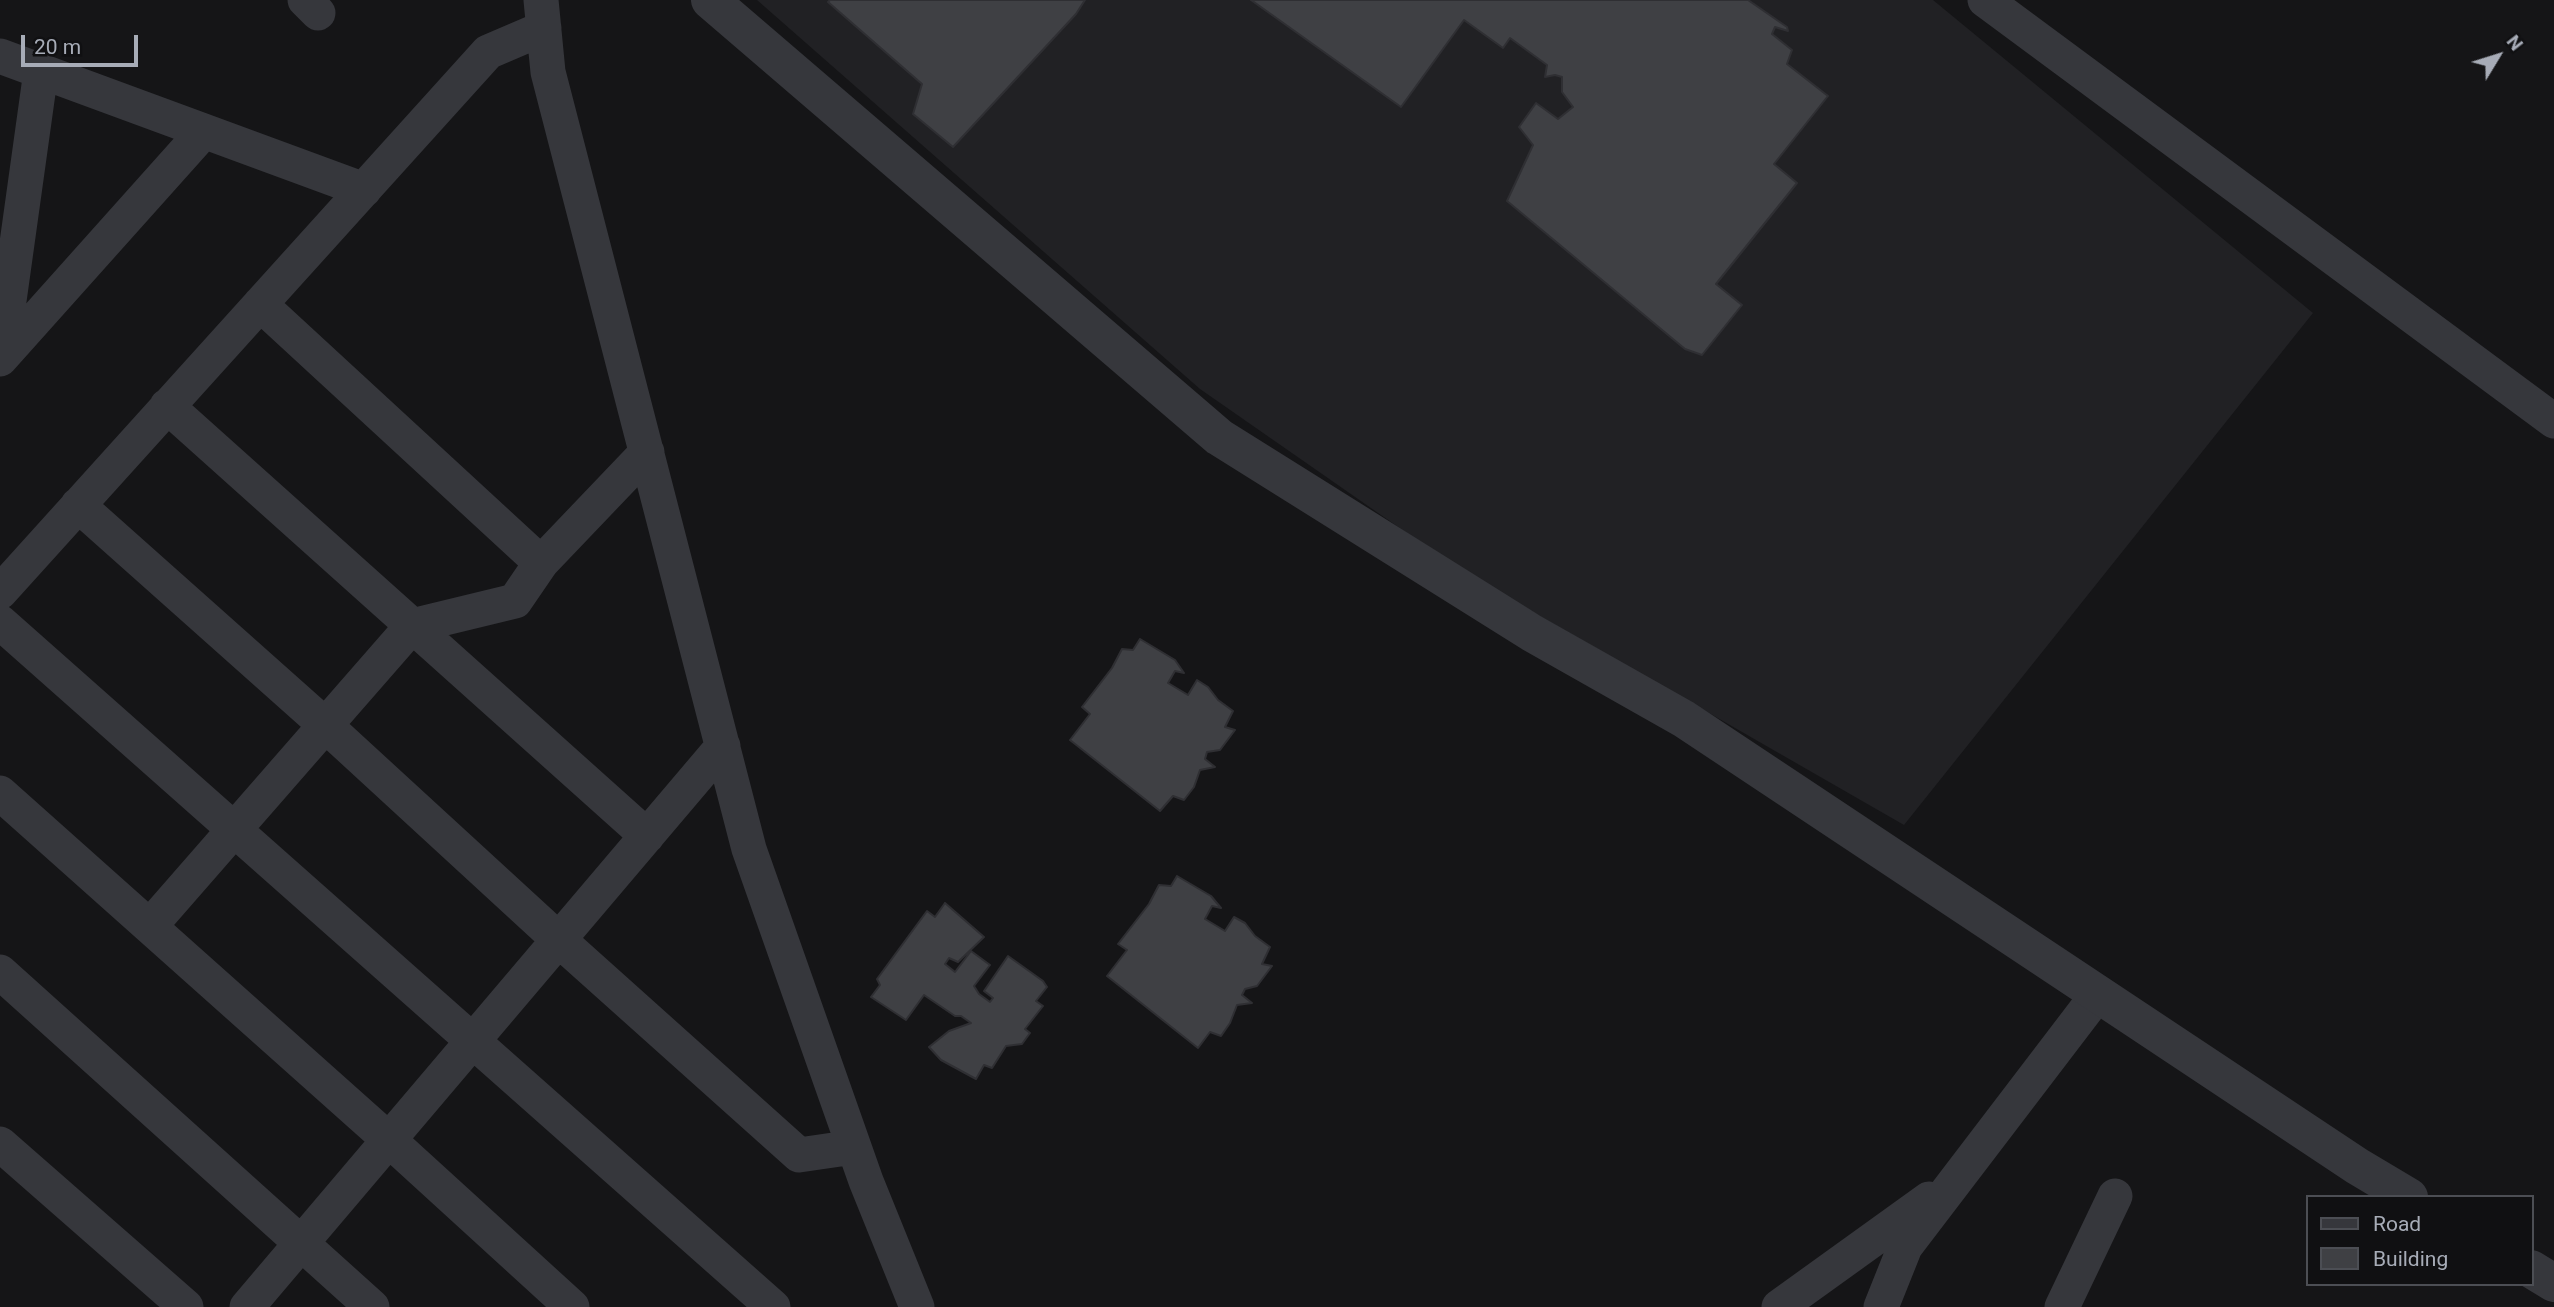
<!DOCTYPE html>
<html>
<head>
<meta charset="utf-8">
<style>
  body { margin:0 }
  #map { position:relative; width:2554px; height:1307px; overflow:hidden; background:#151517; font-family:Roboto,sans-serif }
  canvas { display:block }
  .legend { position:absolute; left:2306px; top:1195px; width:228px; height:91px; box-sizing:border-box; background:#101012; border:2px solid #4c4e54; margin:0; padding:9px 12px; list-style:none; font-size:21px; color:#a7acb7 }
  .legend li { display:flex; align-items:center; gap:14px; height:35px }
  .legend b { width:35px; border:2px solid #4c4e54 }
  .north { position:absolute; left:2463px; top:21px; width:70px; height:70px; -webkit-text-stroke:5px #101012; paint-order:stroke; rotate:52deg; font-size:19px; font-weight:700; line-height:28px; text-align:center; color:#a7acb7 }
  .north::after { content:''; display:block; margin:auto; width:24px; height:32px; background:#a7acb7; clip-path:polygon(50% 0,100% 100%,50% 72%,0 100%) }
  .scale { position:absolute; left:21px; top:35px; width:117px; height:32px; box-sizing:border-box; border:4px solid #a7acb7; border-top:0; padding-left:9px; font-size:21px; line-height:24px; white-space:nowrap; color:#a7acb7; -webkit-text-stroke:5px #101012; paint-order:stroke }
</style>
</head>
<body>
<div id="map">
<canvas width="2554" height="1307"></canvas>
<ul class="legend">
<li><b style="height:9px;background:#36373c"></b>Road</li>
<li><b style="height:19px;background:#3f4044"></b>Building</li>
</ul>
<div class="north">N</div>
<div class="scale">20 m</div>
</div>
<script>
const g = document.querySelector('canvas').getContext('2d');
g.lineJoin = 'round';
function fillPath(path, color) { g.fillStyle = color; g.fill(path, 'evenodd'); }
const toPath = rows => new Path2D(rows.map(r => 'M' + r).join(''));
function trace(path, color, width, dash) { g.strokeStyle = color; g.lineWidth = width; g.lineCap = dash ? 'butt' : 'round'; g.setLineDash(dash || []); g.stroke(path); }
fillPath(toPath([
  [757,0,1933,0,2313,313,1904,825,1460,570,1200,389]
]), '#212124');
const building = toPath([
  [830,0,1085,0,1076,14,953,147,913,114,922,84,828,2,830,0],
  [1251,0,1748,0,1787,27,1788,31,1775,27,1772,34,1792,50,1787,64,1828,96,1774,164,1797,183,1716,284,1742,305,1702,355,1685,349,1507,201,1533,145,1519,127,1536,103,1558,119,1573,107,1562,92,1562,77,1555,75,1545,77,1547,65,1510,38,1503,48,1464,20,1401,107,1251,0],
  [1140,639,1175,660,1184,673,1175,671,1168,683,1188,695,1197,680,1208,687,1218,700,1233,711,1225,727,1235,730,1220,750,1207,752,1205,759,1215,767,1200,770,1194,787,1184,800,1173,796,1160,811,1070,740,1090,714,1082,707,1112,668,1122,649,1133,650,1140,639],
  [1177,876,1211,896,1221,908,1212,906,1205,919,1225,931,1234,917,1245,923,1255,936,1270,947,1262,964,1272,966,1257,986,1245,989,1242,995,1252,1003,1237,1005,1230,1023,1221,1036,1210,1032,1198,1048,1107,976,1127,950,1118,944,1149,904,1159,885,1171,886,1177,876],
  [945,903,984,937,958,962,949,958,945,964,955,972,971,951,990,965,974,986,979,994,990,1002,993,998,984,991,1008,956,1043,981,1047,987,1036,1001,1043,1006,1025,1029,1030,1033,1022,1044,1006,1046,992,1068,984,1065,976,1079,941,1060,929,1047,949,1031,971,1023,961,1016,955,1016,924,995,906,1020,871,997,880,985,877,979,927,911,935,917,945,903]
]);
fillPath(building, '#3f4044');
trace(building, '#2f2f33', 2);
trace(toPath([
  [305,0,318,13],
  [541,0,548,72,749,849,866,1181,917,1307],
  [1985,0,2554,421],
  [0,56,364,190],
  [260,304,541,563,647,452],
  [1,358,41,71],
  [0,359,204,131],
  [167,406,647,836],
  [78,505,325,725,559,940,799,1155,854,1147],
  [0,592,488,52,544,28],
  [0,622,773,1307],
  [0,793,389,1140,572,1307],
  [150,926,412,626,515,601,541,563],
  [0,972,372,1307],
  [0,1144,186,1307],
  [247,1307,723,746],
  [1779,1307,1929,1199],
  [1881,1307,1905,1247,2098,994],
  [2062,1307,2115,1196]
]), '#36373c', 35);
trace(toPath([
  [710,0,1219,437,1532,633,1684,719,2357,1166,2409,1197],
  [2531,1269,2554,1283]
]), '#36373c', 38);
</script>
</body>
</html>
